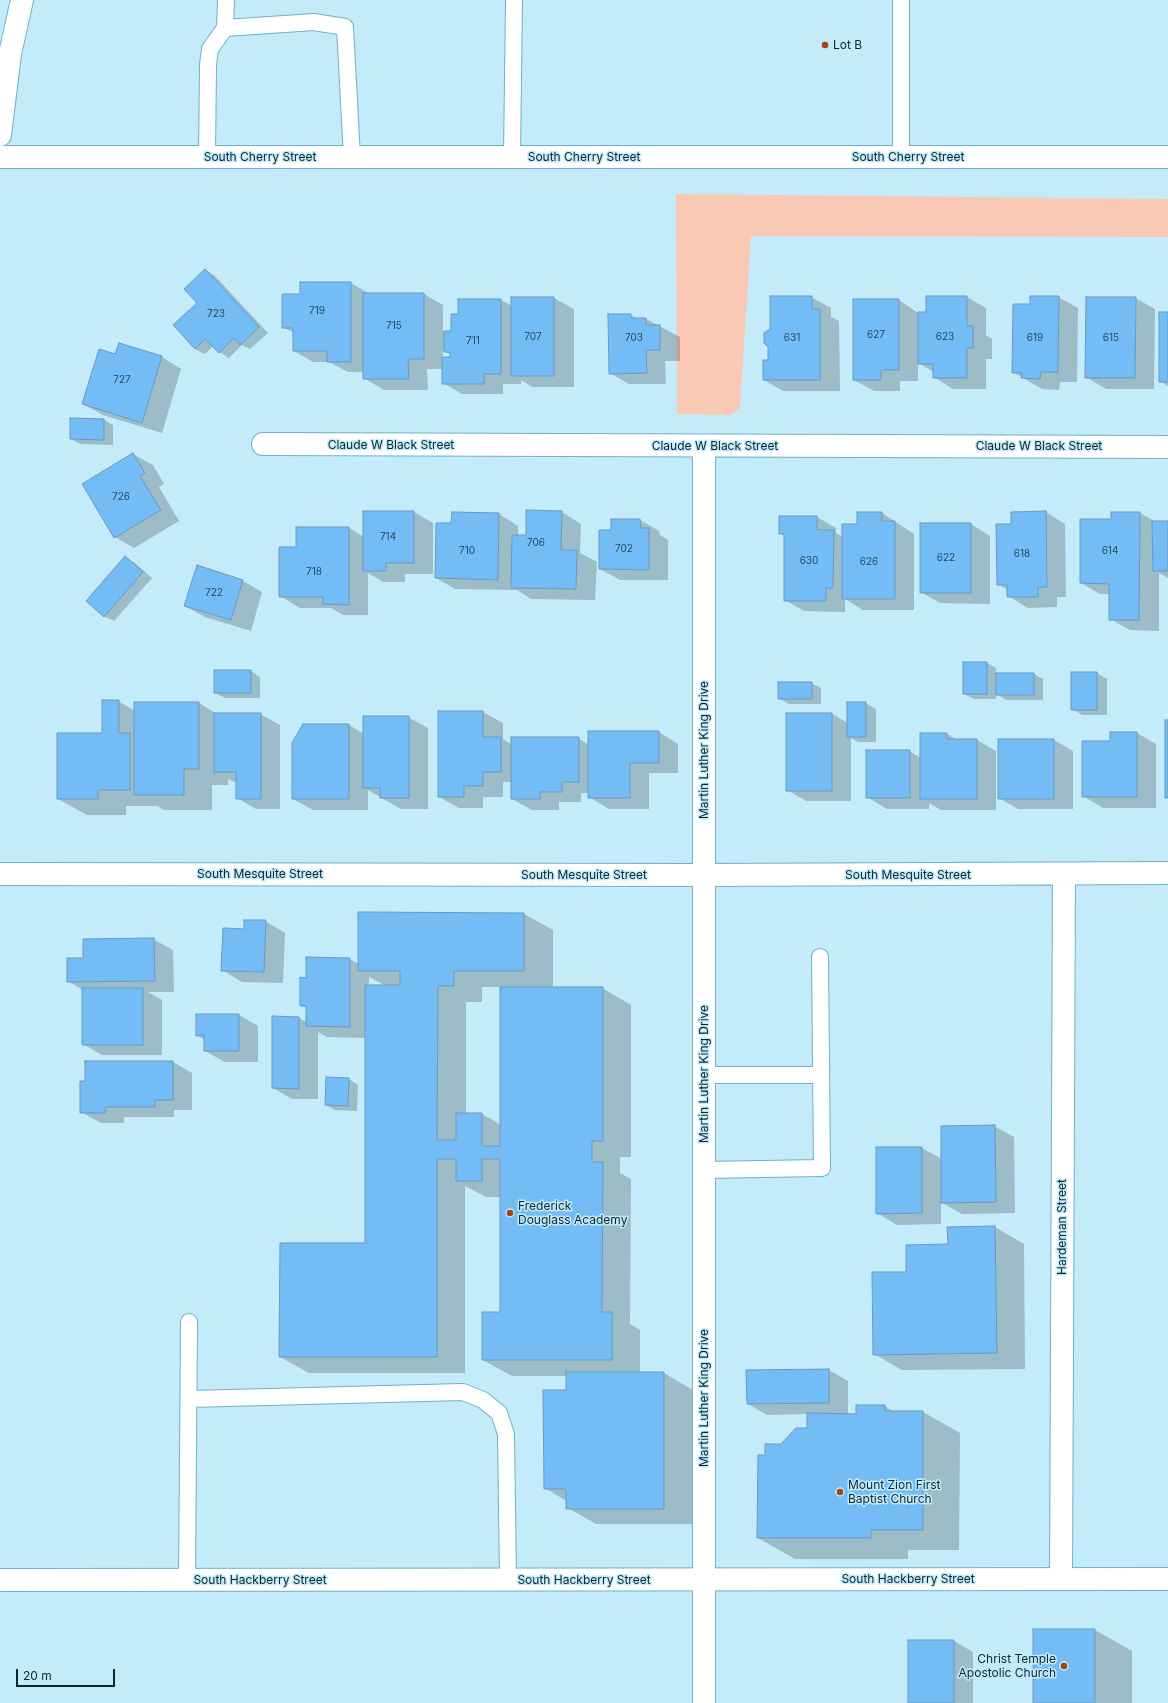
<!DOCTYPE html>
<html>
<head>
<meta charset="utf-8">
<style>
  body { margin:0 }
  #map { position:relative; width:1168px; height:1703px; overflow:hidden; background:#c3ebfa; font-family:Inter,sans-serif }
  canvas { display:block }
  .scale { position:absolute; left:16px; top:1669px; width:99px; height:18px; box-sizing:border-box; border:2px solid #0a2730; border-top:0; padding-left:5px; font-size:12px; line-height:14px; white-space:nowrap; color:#0a2730; -webkit-text-stroke:3px #c3ebfa; paint-order:stroke }
</style>
</head>
<body>
<div id="map">
<canvas width="1168" height="1703"></canvas>
<div class="scale">20 m</div>
</div>
<script>
const g = document.querySelector('canvas').getContext('2d');
g.lineJoin = 'round';
function fillPath(path, color) { g.fillStyle = color; g.fill(path, 'evenodd'); }
const toPath = rows => new Path2D(rows.map(r => 'M' + r).join(''));
function trace(path, color, width, dash) { g.strokeStyle = color; g.lineWidth = width; g.lineCap = dash ? 'butt' : 'round'; g.setLineDash(dash || []); g.stroke(path); }
function label(font, color, halo, rows, align = 'center') {
  g.font = font + ' Inter,sans-serif'; g.lineWidth = 3; g.setLineDash([]); g.textBaseline = 'middle'; g.strokeStyle = halo; g.fillStyle = color; for (const [text, x, y, turn = 0] of rows) {
    g.save(); g.translate(x, y); g.rotate((+turn || 0) * Math.PI / 180); g.textAlign = isNaN(turn) ? turn : align; if (halo) g.strokeText(text, 0, 0); g.fillText(text, 0, 0); g.restore();
  }
}
fillPath(toPath([
  [676,194,1168,199,1168,237,751,236,740,408,731,415,677,414]
]), '#fac9b5');
fillPath(toPath([
  [206,270,215,276,268,333,250,349,242,345,229,358,219,352,213,346,205,354,195,349,198,303],
  [301,283,351,283,370,294,424,294,443,305,443,332,452,332,459,315,459,300,501,300,512,306,512,298,554,298,574,309,574,387,532,387,521,380,521,384,503,384,503,394,462,394,443,383,443,369,427,369,428,390,384,390,364,378,364,372,348,372,329,362,313,362,294,351,294,333,283,327,301,295],
  [443,350,451,355,451,358,443,358],
  [811,297,831,308,831,317,839,321,840,391,783,391,764,380,769,361,771,329],
  [967,297,986,308,986,335,992,339,992,359,986,359,986,389,953,389,934,377,934,372,918,363,918,381,900,381,900,391,874,391,854,380,899,300,918,313,927,313],
  [1058,297,1078,308,1077,382,1060,382,1059,390,1042,389,1013,372,1031,305],
  [1135,298,1155,309,1154,389,1106,389,1086,377],
  [1168,313,1168,386,1160,381],
  [609,315,631,315,638,319,646,319,680,337,680,361,665,361,666,384,629,384,610,373],
  [119,344,162,357,181,369,162,433,103,415,83,404,115,355],
  [104,420,113,425,113,445,80,444,71,439],
  [133,454,153,465,164,484,159,487,179,521,134,548,115,537],
  [414,512,433,523,433,574,405,574,405,582,383,582,368,573,368,615,343,615,331,608,300,608,280,596,297,548,349,528,364,537],
  [562,512,581,524,580,553,597,562,595,600,531,599,517,590,455,589,436,578,452,524,453,513,499,514,518,526,518,536,527,536],
  [1046,512,1065,524,1066,597,1057,597,1057,607,1028,608,1008,596,1008,590,998,584,1012,525],
  [882,513,914,534,914,610,863,610,845,599,845,612,804,611,785,600,785,536,780,533,817,517,836,528,836,533,843,537,858,525],
  [1140,513,1156,522,1168,522,1168,578,1159,573,1159,631,1130,630,1110,619,1110,594,1100,594,1081,583,1112,520],
  [640,520,659,531,660,535,668,540,668,580,620,580,600,569,612,531],
  [971,524,990,536,990,604,940,603,921,592],
  [125,557,135,563,152,578,114,621,104,616],
  [243,581,262,592,251,631,205,617,185,606],
  [987,663,996,668,996,674,1034,674,1043,679,1043,700,1006,700,996,694,996,699,974,699,964,694],
  [251,671,260,677,260,698,225,698,215,693],
  [1072,673,1097,673,1107,679,1107,715,1082,715,1072,709],
  [811,683,821,688,821,704,789,704,779,698],
  [118,701,135,711,135,703,199,703,217,714,260,714,280,725,280,809,256,809,237,798,237,783,228,779,228,785,212,785,212,810,164,810,157,806,126,806,126,815,87,815,58,799,103,734],
  [848,703,866,703,876,709,876,742,858,742,851,738,851,801,806,801,787,790,832,714,848,723],
  [439,712,483,712,503,723,503,739,512,745,578,738,589,745,659,732,678,744,678,773,649,773,649,809,609,809,589,797,589,793,581,793,581,802,559,802,559,810,532,810,512,799,512,782,503,782,503,797,483,797,483,808,459,808,439,797],
  [408,717,428,728,428,809,401,809,368,790,368,810,313,810,293,799,349,725,364,734],
  [1111,733,1137,733,1156,744,1156,808,1103,808,1083,796,1111,742],
  [947,734,957,740,977,740,996,751,996,810,941,810,929,803,929,809,887,809,867,797,909,751,921,758],
  [1054,740,1073,751,1073,809,1018,809,999,798],
  [359,913,524,914,553,930,553,988,602,988,631,1005,631,1157,620,1157,620,1173,631,1179,630,1324,640,1330,640,1373,664,1373,693,1390,693,1524,596,1524,568,1508,568,1502,545,1488,568,1391,568,1376,512,1376,483,1360,501,1313,501,1197,486,1197,465,1186,465,1373,309,1373,280,1357,366,1244,366,1038,327,1037,318,1032,318,1099,292,1099,273,1088,273,1017,299,1018,308,1023,308,1009,301,1005,308,979,349,959,359,964],
  [369,977,386,986,369,986],
  [482,987,501,987,501,1125,482,1114,466,1114,466,1002,482,1002],
  [265,921,285,933,283,983,242,982,222,970,245,930],
  [153,939,173,950,174,992,148,992,162,1000,162,1055,102,1055,83,1044,83,990,68,981,84,959],
  [239,1015,258,1026,258,1062,225,1062,205,1051,205,1040,197,1035],
  [173,1062,192,1073,192,1110,174,1110,174,1117,124,1117,124,1123,101,1123,81,1112],
  [349,1079,358,1085,357,1111,335,1110,326,1105],
  [994,1126,1014,1137,1015,1213,962,1214,941,1202,941,1224,897,1225,877,1213,922,1148,942,1159],
  [995,1227,1024,1244,1025,1369,902,1370,874,1354,907,1273,949,1245],
  [829,1370,848,1381,848,1415,857,1415,857,1406,885,1406,894,1412,923,1412,960,1433,959,1550,908,1550,908,1559,795,1559,758,1538,766,1456,808,1429,808,1414,767,1415,748,1404],
  [1095,1630,1132,1651,1132,1703,1034,1703],
  [909,1641,954,1641,973,1652,973,1703,909,1703]
]), '#0003');
const building = toPath([
  [205,269,259,327,240,345,234,338,219,353,205,339,195,349,173,325,197,303,184,289,205,269],
  [300,282,351,282,351,362,327,362,327,351,293,351,293,328,282,328,282,294,300,294,300,282],
  [363,293,424,293,424,359,408,359,409,379,363,379,363,293],
  [770,296,812,296,812,309,820,309,820,380,763,380,763,360,768,360,768,347,764,343,764,333,770,329,770,296],
  [926,296,967,296,967,326,973,326,973,348,967,348,967,378,933,378,933,364,918,364,918,312,926,312,926,296],
  [1030,296,1059,296,1058,372,1041,372,1040,379,1021,378,1022,373,1012,373,1013,304,1030,304,1030,296],
  [511,297,554,297,554,376,511,376,511,297],
  [1086,297,1136,297,1135,378,1085,378,1086,297],
  [458,299,501,299,501,374,484,374,484,384,442,384,442,357,450,357,450,352,444,352,444,331,451,331,451,314,458,314,458,299],
  [853,299,899,299,899,370,881,370,881,380,853,380,853,299],
  [1159,312,1168,312,1168,382,1159,382,1159,312],
  [608,314,631,314,631,318,646,318,646,325,660,325,660,350,646,350,647,373,609,374,608,314],
  [119,343,162,356,142,423,82,404,99,349,115,354,119,343],
  [70,418,104,419,104,440,70,439,70,418],
  [133,453,145,473,140,476,161,510,114,538,82,484,133,453],
  [526,510,562,511,561,550,577,550,576,589,511,588,512,535,526,535,526,510],
  [363,511,414,511,414,563,386,563,386,571,363,571,363,511],
  [1046,511,1047,587,1038,587,1038,597,1007,597,1007,585,997,585,996,524,1011,524,1011,512,1046,511],
  [452,512,499,513,498,580,435,578,436,523,451,523,452,512],
  [857,512,882,512,882,521,895,521,895,599,842,599,842,524,857,524,857,512],
  [1111,512,1140,512,1139,620,1109,620,1109,584,1080,583,1080,519,1111,519,1111,512],
  [779,516,817,516,817,530,834,530,833,588,826,588,826,601,784,601,784,534,779,534,779,516],
  [611,519,640,519,641,528,649,528,649,570,599,569,599,530,611,530,611,519],
  [1152,521,1168,521,1168,571,1153,571,1152,521],
  [920,523,971,523,971,593,920,593,920,523],
  [296,527,349,527,349,605,323,604,323,597,279,597,279,547,296,547,296,527],
  [125,556,143,572,104,617,86,601,125,556],
  [197,565,243,580,231,620,184,606,197,565],
  [963,662,987,662,987,694,963,694,963,662],
  [214,670,251,670,251,693,214,693,214,670],
  [1071,672,1097,672,1097,710,1071,710,1071,672],
  [996,673,1034,673,1034,695,996,695,996,673],
  [778,682,812,682,812,699,778,699,778,682],
  [102,700,119,700,119,733,130,733,130,790,98,790,98,799,57,799,57,733,102,733,102,700],
  [134,702,199,702,199,769,184,769,184,795,134,795,134,702],
  [847,702,866,702,866,737,847,737,847,702],
  [438,711,483,711,483,737,501,737,501,772,483,772,483,786,464,786,464,797,438,797,438,711],
  [214,713,261,713,261,799,236,799,236,772,214,772,214,713],
  [786,713,832,713,832,791,786,791,786,713],
  [363,716,409,716,409,798,380,798,380,788,363,788,363,716],
  [1165,720,1168,720,1168,798,1165,798,1165,720],
  [303,724,349,724,349,799,292,799,292,743,303,724],
  [588,731,659,731,659,763,630,763,630,798,588,798,588,731],
  [1110,732,1137,732,1137,797,1082,797,1082,741,1110,741,1110,732],
  [920,733,947,733,947,739,977,739,977,799,920,799,920,733],
  [511,737,579,737,579,782,562,782,562,792,540,792,540,799,511,799,511,737],
  [998,739,1054,739,1054,799,998,799,998,739],
  [866,750,910,750,910,798,866,798,866,750],
  [358,912,524,913,524,971,454,971,454,986,438,986,437,1140,456,1140,456,1113,482,1113,482,1146,500,1146,500,987,603,987,603,1141,592,1141,592,1162,603,1162,602,1312,612,1312,612,1360,482,1360,482,1312,500,1312,500,1159,482,1159,482,1181,456,1181,456,1159,437,1159,437,1357,279,1357,280,1243,365,1243,365,985,400,985,400,971,358,971,358,912],
  [244,920,266,920,264,972,221,971,223,928,244,929,244,920],
  [154,938,155,981,67,982,67,958,83,958,83,939,154,938],
  [306,957,350,958,350,1027,306,1026,306,1006,300,1006,300,977,306,978,306,957],
  [82,988,143,988,143,1045,82,1045,82,988],
  [196,1014,239,1014,239,1051,204,1051,204,1035,196,1036,196,1014],
  [272,1016,299,1017,299,1089,272,1088,272,1016],
  [85,1061,173,1061,173,1100,155,1100,155,1107,105,1107,105,1113,80,1113,80,1081,85,1081,85,1061],
  [326,1077,349,1078,348,1106,325,1105,326,1077],
  [995,1125,996,1202,941,1203,941,1126,995,1125],
  [876,1147,922,1147,922,1213,876,1214,876,1147],
  [995,1226,997,1353,873,1355,872,1272,906,1272,906,1245,948,1244,947,1227,995,1226],
  [829,1369,829,1403,747,1404,746,1370,829,1369],
  [566,1372,664,1372,664,1509,566,1509,566,1489,544,1489,543,1390,566,1390,566,1372],
  [856,1405,885,1405,885,1411,923,1411,923,1530,871,1530,871,1538,757,1538,758,1455,765,1455,765,1444,781,1444,796,1428,807,1428,807,1413,856,1414,856,1405],
  [1033,1629,1095,1629,1095,1703,1033,1703,1033,1629],
  [908,1640,954,1640,954,1703,908,1703,908,1640]
]);
fillPath(building, '#74bcf6');
trace(building, '#6a99bf', 1);
const lane = toPath([
  [901,0,901,157],
  [225,28,226,0],
  [207,157,208,65,210,49,225,28,314,22,345,27,352,157],
  [512,157,514,0],
  [704,1075,821,1075],
  [704,1170,822,1168,820,957],
  [189,1399,463,1392,483,1400,499,1413,506,1434,508,1580],
  [187,1580,189,1322]
]);
const street = toPath([
  [263,444,1168,447],
  [704,446,704,1703],
  [0,874,704,875,1168,873],
  [1061,1579,1064,874]
]);
const secondary = toPath([
  [0,135,10,54,22,0],
  [0,157,1168,157],
  [0,1580,1168,1579]
]);
trace(lane, '#6eb1c9', 18);
trace(street, '#6eb1c9', 24);
trace(secondary, '#6eb1c9', 24);
trace(lane, '#fff', 16);
trace(street, '#fff', 22);
trace(secondary, '#fff', 22);
for (const [x, y, r, color] of [
  [825,45,4,"#a7440c"],
  [510,1213,4,"#a7440c"],
  [840,1492,4,"#a7440c"],
  [1064,1666,4,"#a7440c"]
]) { const dot = new Path2D(); dot.arc(x, y, r, 0, 2 * Math.PI); g.fillStyle = color; g.fill(dot); trace(dot, '#c3ebfa', 1.5); }
label('10px', '#244c62', null, [
  ["719",317,311],
  ["723",216,314],
  ["715",394,326],
  ["627",876,335],
  ["707",533,337],
  ["623",945,337],
  ["703",634,338],
  ["631",792,338],
  ["619",1035,338],
  ["615",1111,338],
  ["711",473,341],
  ["727",122,380],
  ["726",121,497],
  ["714",388,537],
  ["706",536,543],
  ["702",624,549],
  ["710",467,551],
  ["614",1110,551],
  ["618",1022,554],
  ["622",946,558],
  ["630",809,561],
  ["626",869,562],
  ["718",314,572],
  ["722",214,593]
]);
label('12px', '#0a2730', '#c3ebfa', [
  ["Lot B",833,45],
  ["Frederick",518,1206],
  ["Douglass Academy",518,1220],
  ["Mount Zion First",848,1485],
  ["Baptist Church",848,1499],
  ["Christ Temple",1056,1659,"right"],
  ["Apostolic Church",1056,1673,"right"]
], 'left');
label('12px', '#0a2730', '#c3ebfa', [
  ["South Cherry Street",260,157],
  ["South Cherry Street",584,157],
  ["South Cherry Street",908,157],
  ["Claude W Black Street",391,445],
  ["Claude W Black Street",715,446],
  ["Claude W Black Street",1039,446],
  ["Martin Luther King Drive",704,750,-90],
  ["South Mesquite Street",260,874],
  ["South Mesquite Street",584,875],
  ["South Mesquite Street",908,875],
  ["Martin Luther King Drive",704,1074,-90],
  ["Hardeman Street",1062,1227,-90],
  ["Martin Luther King Drive",704,1398,-90],
  ["South Hackberry Street",908,1579],
  ["South Hackberry Street",260,1580],
  ["South Hackberry Street",584,1580]
]);
</script>
</body>
</html>
